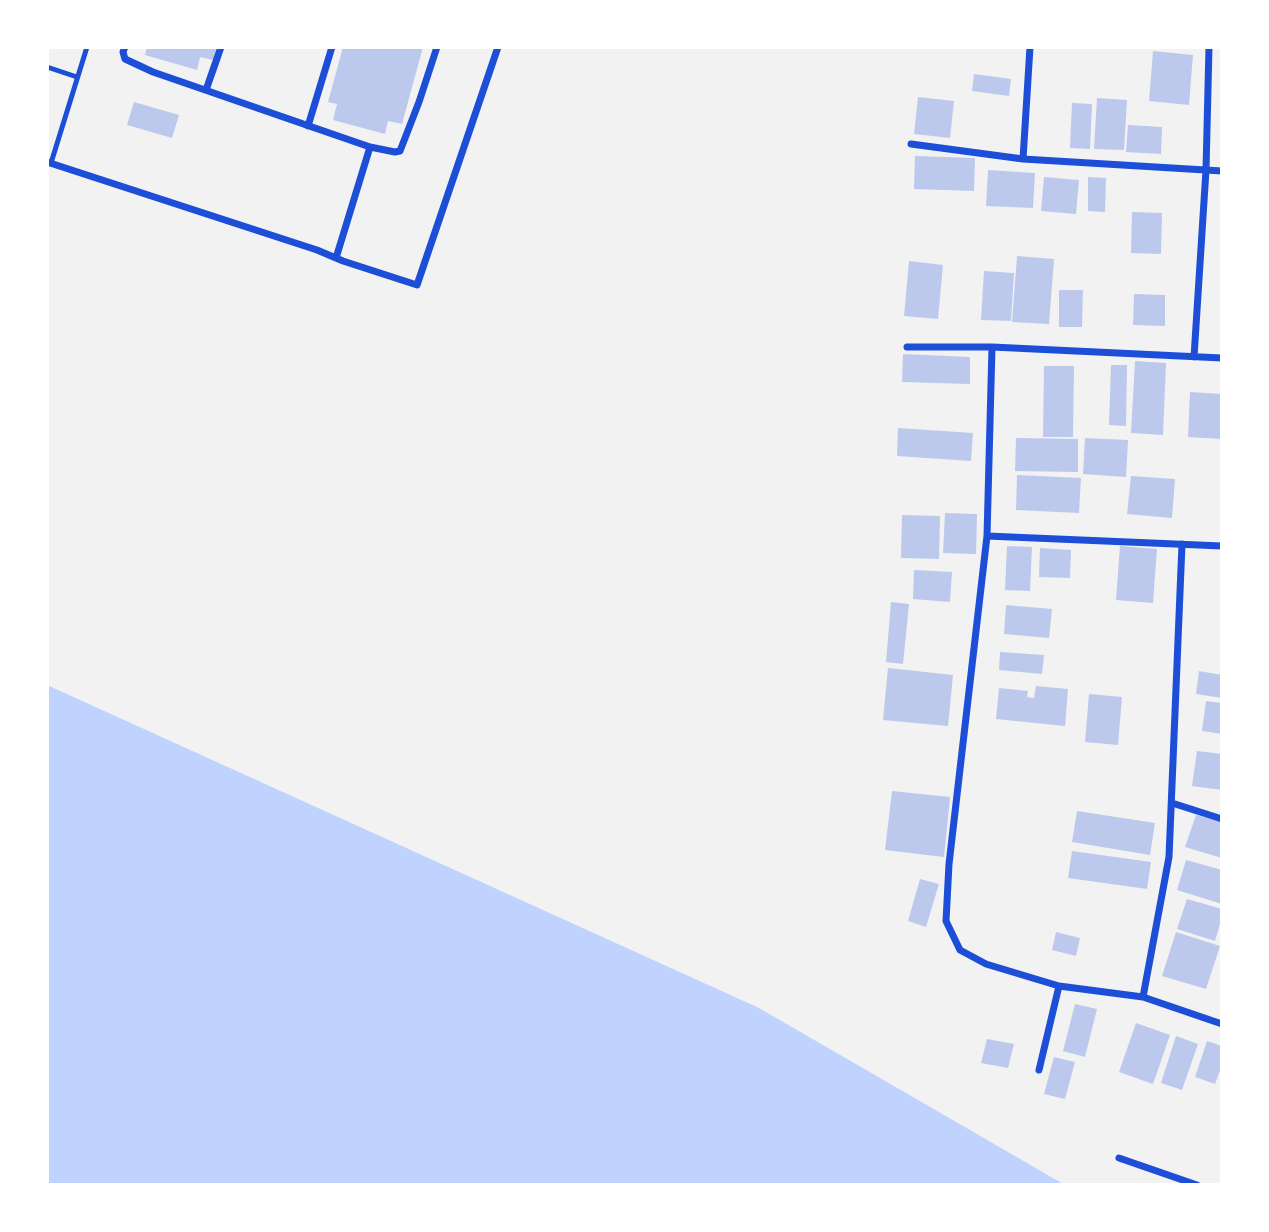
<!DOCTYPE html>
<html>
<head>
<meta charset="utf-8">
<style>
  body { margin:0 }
  #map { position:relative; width:1269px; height:1232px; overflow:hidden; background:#f2f2f2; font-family:Literata,serif }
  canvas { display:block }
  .frame { position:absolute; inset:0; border:49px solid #fff; pointer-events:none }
</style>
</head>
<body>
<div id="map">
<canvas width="1269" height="1232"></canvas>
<div class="frame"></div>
</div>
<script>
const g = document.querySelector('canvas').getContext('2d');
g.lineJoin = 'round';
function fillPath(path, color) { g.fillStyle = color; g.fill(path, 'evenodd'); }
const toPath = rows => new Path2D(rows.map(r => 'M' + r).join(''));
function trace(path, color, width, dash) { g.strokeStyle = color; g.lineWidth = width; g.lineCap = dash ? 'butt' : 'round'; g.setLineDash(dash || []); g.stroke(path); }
fillPath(toPath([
  [47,685,759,1008,1065,1185,47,1185]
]), '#bfd3fe');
fillPath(toPath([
  [147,47,217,47,213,60,200,57,197,70,145,55],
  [343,47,423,47,402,124,388,121,385,134,333,120,337,104,328,102],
  [1153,51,1193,55,1189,105,1149,101],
  [974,74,1011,79,1009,96,972,91],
  [918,97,954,101,950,138,914,134],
  [1097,98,1127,100,1124,150,1094,149],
  [134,102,179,115,172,138,127,125],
  [1072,103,1092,104,1090,149,1070,148],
  [1128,125,1162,127,1161,154,1126,152],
  [915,156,975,158,974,191,914,189],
  [988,170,1035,173,1033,208,986,206],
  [1044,177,1079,180,1076,214,1041,211],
  [1088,177,1106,178,1105,212,1088,211],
  [1132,212,1162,213,1161,254,1131,253],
  [1017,256,1054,259,1049,324,1012,322],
  [909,261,943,265,938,319,904,316],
  [984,271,1014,273,1011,321,981,320],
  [1059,290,1083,290,1082,327,1059,327],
  [1134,294,1165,295,1165,326,1133,325],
  [903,354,970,357,970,384,902,382],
  [1135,361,1166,363,1163,435,1131,433],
  [1111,365,1127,365,1126,426,1109,425],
  [1044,366,1074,366,1073,437,1043,437],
  [1190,392,1222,394,1222,439,1188,437],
  [898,428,973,433,971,461,897,456],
  [1016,438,1078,439,1078,472,1015,471],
  [1085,438,1128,440,1126,477,1083,474],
  [1017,475,1081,478,1079,513,1016,510],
  [1131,476,1175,479,1172,518,1127,514],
  [945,513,977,514,976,554,943,553],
  [902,515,940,516,939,559,901,558],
  [1007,546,1032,547,1030,591,1005,590],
  [1120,546,1157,549,1153,603,1116,600],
  [1040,548,1071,550,1070,578,1039,577],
  [914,570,952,572,950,602,913,599],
  [891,602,909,604,903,664,886,662],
  [1006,605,1052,609,1049,638,1004,634],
  [1000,652,1044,655,1042,674,999,670],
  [888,668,953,675,948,726,883,720],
  [1199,671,1222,675,1222,698,1196,694],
  [1036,686,1068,689,1065,726,996,719,999,688,1028,691,1027,697,1034,698],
  [1089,694,1122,697,1118,745,1085,742],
  [1206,701,1222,703,1222,734,1202,731],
  [1197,751,1222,754,1222,790,1192,786],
  [892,791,950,797,944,857,885,850],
  [1077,811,1155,823,1150,855,1072,842],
  [1196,815,1222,822,1222,858,1185,847],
  [1072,851,1151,862,1147,889,1068,878],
  [1186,860,1222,870,1222,904,1177,890],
  [920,879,939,884,926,927,908,921],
  [1187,899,1222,909,1222,917,1215,941,1177,929],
  [1056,932,1080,938,1076,956,1052,950],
  [1176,932,1220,946,1206,989,1162,976],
  [1075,1004,1097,1009,1085,1057,1063,1051],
  [1136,1023,1170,1035,1153,1084,1119,1072],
  [1176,1036,1198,1044,1182,1090,1161,1083],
  [987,1039,1014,1044,1008,1068,981,1063],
  [1207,1041,1222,1046,1222,1065,1215,1084,1195,1077],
  [1054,1057,1075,1062,1065,1099,1044,1094]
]), '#bdc9ec');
trace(toPath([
  [47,67,77,77],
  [51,163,87,47]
]), '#1d4ed8', 5);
trace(toPath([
  [125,47,123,52,125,59,153,72,370,147,336,258],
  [206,90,221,47],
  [308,126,332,47],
  [911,144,1023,159,1222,171],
  [370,147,395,152,400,151,419,102,437,47],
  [1023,159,1030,47],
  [47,162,317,250,343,261,417,285,498,47],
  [907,347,992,347,1222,358],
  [992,347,987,536,949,864,946,921,960,950,986,964,1059,986,1143,997,1222,1024],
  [1194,357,1206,170,1209,47],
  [987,536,1222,546],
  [1172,803,1222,819],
  [1143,997,1169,857,1182,544],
  [1039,1070,1059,986],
  [1119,1158,1197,1185]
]), '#1d4ed8', 7);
</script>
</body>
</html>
